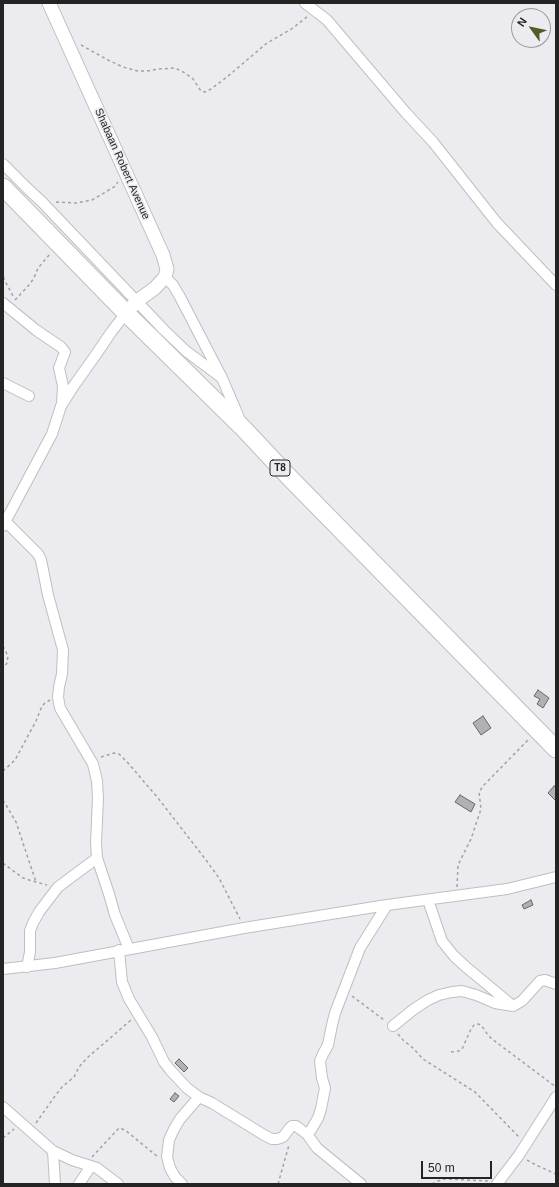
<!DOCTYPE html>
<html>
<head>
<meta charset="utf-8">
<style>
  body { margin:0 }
  #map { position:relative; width:559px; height:1187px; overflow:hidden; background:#ecebef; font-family:Helvetica,sans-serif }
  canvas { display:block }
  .frame { position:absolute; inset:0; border:4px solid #242425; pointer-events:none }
  .north { position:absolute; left:511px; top:8px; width:40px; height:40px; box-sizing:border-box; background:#ecebef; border:1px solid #9c9b9e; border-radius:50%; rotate:303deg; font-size:11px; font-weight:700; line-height:16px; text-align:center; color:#242425 }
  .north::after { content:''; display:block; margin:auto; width:14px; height:18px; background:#545b29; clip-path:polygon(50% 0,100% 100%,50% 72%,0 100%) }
  .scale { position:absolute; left:421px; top:1161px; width:71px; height:18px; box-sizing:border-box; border:2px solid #242425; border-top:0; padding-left:5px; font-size:12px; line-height:14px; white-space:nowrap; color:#242425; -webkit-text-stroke:3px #ecebef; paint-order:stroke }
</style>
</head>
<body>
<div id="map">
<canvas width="559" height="1187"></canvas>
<div class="frame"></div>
<div class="north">N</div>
<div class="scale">50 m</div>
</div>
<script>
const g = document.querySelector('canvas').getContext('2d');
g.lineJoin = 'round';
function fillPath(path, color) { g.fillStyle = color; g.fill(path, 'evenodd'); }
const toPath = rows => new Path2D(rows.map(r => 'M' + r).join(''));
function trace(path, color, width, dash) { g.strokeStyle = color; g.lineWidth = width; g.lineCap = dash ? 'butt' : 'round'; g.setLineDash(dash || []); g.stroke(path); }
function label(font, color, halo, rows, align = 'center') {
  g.font = font + ' Helvetica,sans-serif'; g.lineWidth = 3.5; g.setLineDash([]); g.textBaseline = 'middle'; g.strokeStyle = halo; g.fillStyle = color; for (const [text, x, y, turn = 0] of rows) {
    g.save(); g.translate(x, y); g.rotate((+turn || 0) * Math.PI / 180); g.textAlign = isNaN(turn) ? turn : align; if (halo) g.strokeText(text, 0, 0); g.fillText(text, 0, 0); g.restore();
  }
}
const building = toPath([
  [538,690,549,698,543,708,537,704,540,699,534,696,538,690],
  [483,716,491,728,481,735,473,723,483,716],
  [554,786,556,787,556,801,548,793,554,786],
  [460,795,475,804,471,812,455,802,460,795],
  [531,900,533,905,524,909,522,905,531,900],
  [179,1059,188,1068,184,1072,175,1063,179,1059],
  [175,1093,179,1096,174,1102,170,1099,175,1093]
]);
fillPath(building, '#b1b1b4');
trace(building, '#666669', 1);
const minor = toPath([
  [305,3,327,20,406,113,433,142,497,223,556,285],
  [3,164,27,188,42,202,164,330,186,351,222,378],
  [165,277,173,285,180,297,222,378,240,420],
  [3,303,36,330,61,347,65,352,59,368,63,386,62,403],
  [3,383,29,396],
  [5,521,38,554,41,560,48,595,63,650,62,674,59,687,58,697,60,708,93,764,97,781,98,798,96,843,97,858,109,894,115,915,129,949],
  [3,526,52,434,61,406,73,387,95,356,112,331,126,313],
  [428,900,442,941,454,956,466,967,513,1006],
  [119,950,122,982,129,999,152,1037,164,1062,171,1071,187,1088,199,1097,212,1103,264,1135,272,1139,277,1139,283,1137,289,1129,292,1126,296,1126,307,1134,317,1148,361,1184],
  [27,967,30,952,30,931,33,923,39,912,58,887,97,858],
  [3,969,55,963,244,928,387,905,507,889,556,877],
  [393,1026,414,1009,428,1000,439,995,452,992,462,991,476,995,495,1003,513,1006,522,1001,540,981,545,980,556,984],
  [3,1107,53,1151,72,1160,97,1168,118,1184],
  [307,1134,311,1130,318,1118,321,1109,325,1088,322,1078,320,1061,323,1054,328,1045,332,1025,335,1013,360,948,387,905],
  [53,1151,55,1184],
  [79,1184,91,1166],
  [182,1184,175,1177,170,1168,167,1157,169,1140,174,1129,180,1119,199,1097],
  [497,1184,519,1155,556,1097]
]);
const tertiary = toPath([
  [49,3,163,255,167,269,165,277,155,288,137,301,126,313]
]);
const trunk = toPath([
  [3,187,126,313,244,429,288,476,556,749]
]);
trace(minor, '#bfbec1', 12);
trace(tertiary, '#bfbec1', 15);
trace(trunk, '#bfbec1', 19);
trace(toPath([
  [81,45,108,60,123,67,138,71,147,71,159,69,175,68,185,73,193,79,201,91,205,92,211,89,227,77,267,43,293,28,308,16],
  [56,202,76,203,92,200,114,187,118,182],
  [3,271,4,279,14,298],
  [15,300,29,285,34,278,38,268,50,254],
  [3,646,8,656,7,663,3,668],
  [101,757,114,753,119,754,128,763,158,798,206,860,219,878,240,919],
  [3,771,15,760,36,721,42,706,45,703,50,700],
  [3,800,16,822,36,882],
  [3,863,12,870,23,878,29,880,47,885],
  [457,887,458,865,471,839,481,809,479,792,484,785,529,739],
  [352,996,384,1020],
  [398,1034,403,1040,413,1048,423,1059,475,1092,519,1137],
  [451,1052,459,1051,462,1049,471,1029,474,1025,478,1024,481,1025,488,1035,492,1039,556,1087],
  [36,1123,55,1096,62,1087,74,1077,79,1067,87,1058,131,1020],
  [3,1138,14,1129],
  [92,1157,119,1128,125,1130,158,1157],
  [527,1160,536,1165,556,1174],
  [278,1184,289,1145],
  [432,1184,438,1181,445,1179,489,1181]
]), '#a2a2a5', 1.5, [3, 3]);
trace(minor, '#fff', 10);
trace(tertiary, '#fff', 13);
trace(trunk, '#fff', 17);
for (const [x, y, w] of [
  [280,468,20]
]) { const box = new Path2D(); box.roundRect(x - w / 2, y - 8, w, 16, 3); g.fillStyle = '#ecebef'; g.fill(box); trace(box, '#242425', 1); }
label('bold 10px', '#242425', null, [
  ["T8",280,468]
]);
label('11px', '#242425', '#ecebef', [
  ["Shabaan Robert Avenue",122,164,66]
]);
</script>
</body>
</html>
